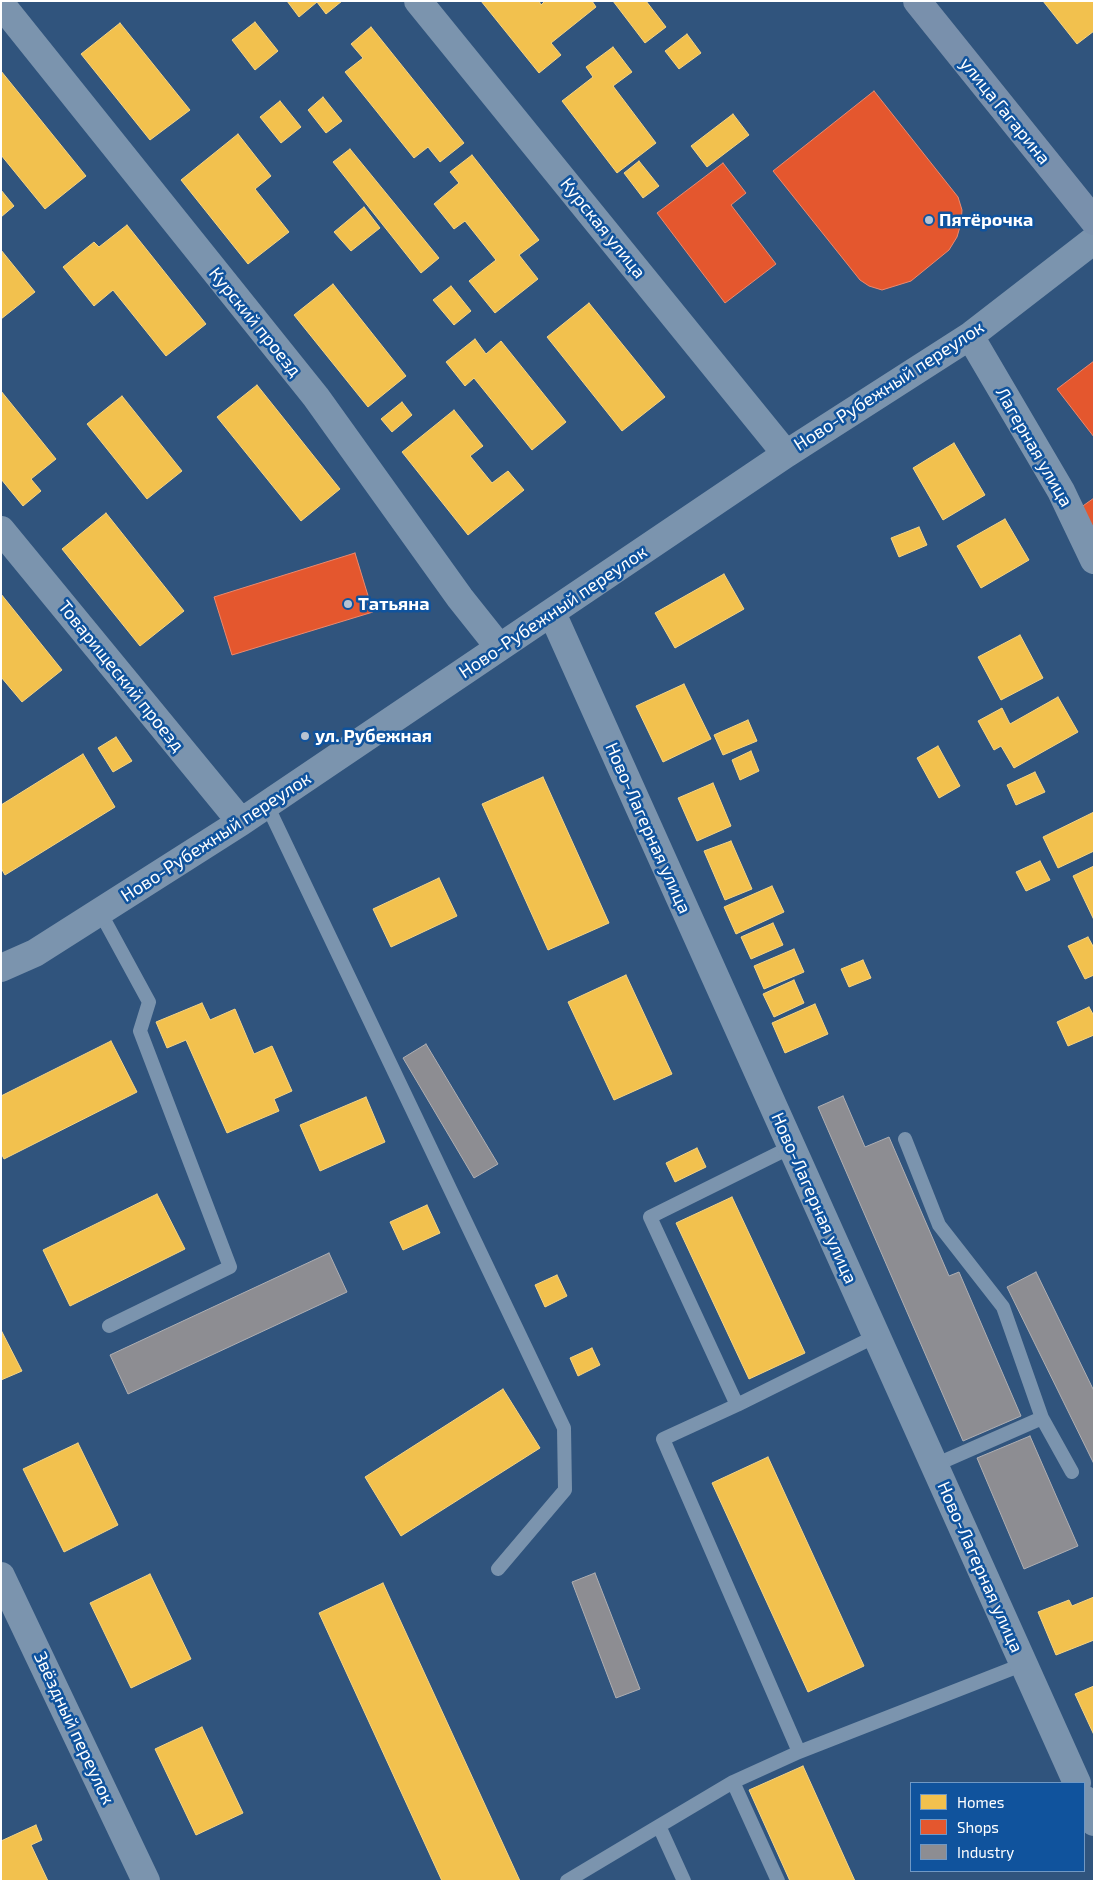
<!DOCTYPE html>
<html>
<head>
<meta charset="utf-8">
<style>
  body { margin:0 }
  #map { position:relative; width:1095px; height:1882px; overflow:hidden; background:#30547d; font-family:"Exo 2",sans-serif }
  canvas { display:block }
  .frame { position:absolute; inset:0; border:2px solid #fff; pointer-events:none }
  .legend { position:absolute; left:910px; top:1782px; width:175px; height:90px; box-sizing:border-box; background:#10539d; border:1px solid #7098c4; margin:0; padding:6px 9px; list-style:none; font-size:15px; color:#fff }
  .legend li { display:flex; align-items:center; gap:10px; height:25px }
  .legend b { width:25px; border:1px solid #7098c4 }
</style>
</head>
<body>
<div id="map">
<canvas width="1095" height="1882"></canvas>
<div class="frame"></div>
<ul class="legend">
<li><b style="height:14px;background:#f2c14e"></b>Homes</li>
<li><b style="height:14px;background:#e4572e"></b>Shops</li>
<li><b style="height:14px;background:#8d8d92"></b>Industry</li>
</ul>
</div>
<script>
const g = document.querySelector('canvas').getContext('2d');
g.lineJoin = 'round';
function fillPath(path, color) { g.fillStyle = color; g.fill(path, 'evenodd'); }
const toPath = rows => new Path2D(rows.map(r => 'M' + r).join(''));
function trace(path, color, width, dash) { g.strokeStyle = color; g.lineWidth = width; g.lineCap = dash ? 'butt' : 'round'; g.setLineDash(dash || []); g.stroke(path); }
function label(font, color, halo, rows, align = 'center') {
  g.font = font + ' "Exo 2",sans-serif'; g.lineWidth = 5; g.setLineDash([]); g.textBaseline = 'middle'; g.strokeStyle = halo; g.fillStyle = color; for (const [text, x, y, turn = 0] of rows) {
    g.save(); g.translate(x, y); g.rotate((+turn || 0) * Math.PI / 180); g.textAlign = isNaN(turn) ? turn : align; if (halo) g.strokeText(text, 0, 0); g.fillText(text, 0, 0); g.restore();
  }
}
const homes = toPath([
  [287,1,342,1,326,14,317,2,299,17,287,1],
  [481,1,539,1,541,5,545,1,592,1,596,7,551,43,561,55,539,73,481,1],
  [613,1,646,1,666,27,645,43,613,1],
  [1043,1,1094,1,1094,31,1077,44,1043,1],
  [255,22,278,51,255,70,232,40,255,22],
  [120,23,190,110,150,140,81,54,120,23],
  [371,27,464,143,440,162,428,147,414,158,345,72,363,58,351,44,371,27],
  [687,34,701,53,679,69,665,51,687,34],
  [613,47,632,72,613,86,656,143,617,173,562,101,593,77,586,67,613,47],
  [1,71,86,176,45,209,1,155,1,71],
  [323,97,342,121,326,133,308,110,323,97],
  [280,101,301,127,281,143,260,117,280,101],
  [733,114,749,135,707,167,691,146,733,114],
  [238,134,271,176,255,189,289,232,248,264,181,180,238,134],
  [350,149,439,258,421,273,333,162,350,149],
  [472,155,539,240,519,255,538,279,495,313,469,281,496,260,465,221,454,229,434,204,459,183,450,172,472,155],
  [639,161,659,186,643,198,624,173,639,161],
  [1,190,14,206,1,217,1,190],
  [364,207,380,228,351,251,334,232,364,207],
  [127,225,206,324,166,356,113,290,94,306,63,267,94,242,99,247,127,225],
  [1,250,35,292,1,319,1,250],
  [333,284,406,376,368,407,294,315,333,284],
  [451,286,471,311,454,325,433,300,451,286],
  [589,303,665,397,622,431,547,337,589,303],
  [475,339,486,354,501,341,566,422,532,450,474,378,465,386,446,362,475,339],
  [257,385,340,489,301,521,217,417,257,385],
  [1,391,56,459,31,479,41,491,23,506,1,479,1,391],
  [122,396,182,471,147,499,87,424,122,396],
  [402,402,412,415,392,432,381,419,402,402],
  [454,410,483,446,470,456,492,483,508,471,524,490,468,535,402,452,454,410],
  [954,443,985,495,943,520,913,468,954,443],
  [106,513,184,611,140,646,62,549,106,513],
  [1005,519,1029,560,981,588,957,546,1005,519],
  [919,527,927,545,899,557,891,538,919,527],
  [724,574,744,609,675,648,655,613,724,574],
  [1,594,62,670,22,702,1,677,1,594],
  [1020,635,1043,678,1001,700,978,657,1020,635],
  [684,684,711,739,663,762,636,706,684,684],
  [1058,697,1078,732,1014,768,1001,746,994,750,978,721,1002,708,1010,724,1058,697],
  [748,720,757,741,723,755,714,735,748,720],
  [116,737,132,761,113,772,98,748,116,737],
  [938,746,960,786,939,798,917,758,938,746],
  [751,751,759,771,740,780,732,760,751,751],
  [83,754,115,807,5,875,1,868,1,805,83,754],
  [1035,772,1045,792,1016,805,1007,785,1035,772],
  [543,777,609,923,548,950,482,804,543,777],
  [713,783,731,826,697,841,678,798,713,783],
  [1094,812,1094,851,1058,868,1043,837,1094,812],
  [731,841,752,889,725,900,704,851,731,841],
  [1040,861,1050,880,1026,891,1016,872,1040,861],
  [1094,866,1094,920,1073,876,1094,866],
  [439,878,457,916,391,947,373,909,439,878],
  [772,886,784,912,736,934,724,907,772,886],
  [773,923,783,945,751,959,741,937,773,923],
  [1088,937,1094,948,1094,975,1085,979,1068,946,1088,937],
  [794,949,804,972,764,989,754,966,794,949],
  [863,960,871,978,849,987,841,969,863,960],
  [626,975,672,1074,614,1100,568,1002,626,975],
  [794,980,804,1003,774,1017,763,994,794,980],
  [202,1003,210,1020,235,1009,254,1054,272,1046,292,1091,274,1099,279,1111,227,1133,186,1040,167,1048,156,1022,202,1003],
  [815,1004,828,1034,785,1053,772,1023,815,1004],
  [1089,1007,1094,1016,1094,1035,1068,1046,1057,1022,1089,1007],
  [111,1041,137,1092,4,1159,1,1153,1,1096,111,1041],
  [366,1097,385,1142,320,1171,300,1125,366,1097],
  [697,1148,706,1167,675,1182,666,1163,697,1148],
  [157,1194,185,1249,70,1306,43,1250,157,1194],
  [732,1197,805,1353,749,1379,676,1223,732,1197],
  [427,1205,440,1233,403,1250,390,1222,427,1205],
  [557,1275,567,1296,545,1307,535,1285,557,1275],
  [1,1330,22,1371,1,1380,1,1330],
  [592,1348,600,1365,578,1376,570,1358,592,1348],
  [503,1389,540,1448,401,1536,365,1477,503,1389],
  [78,1443,118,1525,64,1552,23,1469,78,1443],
  [768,1457,864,1666,808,1692,712,1483,768,1457],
  [150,1574,191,1659,131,1688,90,1603,150,1574],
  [383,1583,520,1881,442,1881,319,1613,383,1583],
  [1094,1597,1094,1640,1056,1655,1038,1612,1069,1600,1072,1606,1094,1597],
  [1094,1686,1094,1735,1075,1694,1094,1686],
  [202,1727,243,1813,196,1835,155,1749,202,1727],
  [803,1766,855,1881,790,1881,749,1790,803,1766],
  [36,1825,42,1840,31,1845,48,1881,1,1881,1,1841,36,1825]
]);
fillPath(homes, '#f2c14e');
trace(homes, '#f6d483', 1);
const shops = toPath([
  [874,91,958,197,962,210,961,223,957,237,949,250,911,281,882,290,869,286,860,280,773,171,874,91],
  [723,163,746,193,731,205,776,264,725,303,657,213,723,163],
  [1094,361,1094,437,1057,389,1094,361],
  [1094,498,1094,528,1080,508,1094,498],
  [355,553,373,612,232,655,214,597,355,553]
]);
fillPath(shops, '#e4572e');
trace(shops, '#ec896d', 1);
const industry = toPath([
  [426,1044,498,1164,474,1178,403,1058,426,1044],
  [843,1096,865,1147,889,1137,949,1276,959,1272,1021,1416,963,1441,818,1107,843,1096],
  [329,1253,347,1292,128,1394,110,1355,329,1253],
  [1036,1272,1094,1391,1094,1464,1007,1287,1036,1272],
  [1030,1436,1078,1546,1024,1569,977,1458,1030,1436],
  [595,1573,640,1689,616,1698,572,1582,595,1573]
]);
fillPath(industry, '#8d8d92');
trace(industry, '#afafb3', 1);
trace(toPath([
  [267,805,564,1428,565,1490,498,1569],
  [100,912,149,1002,140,1031,230,1267,109,1326],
  [905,1139,939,1225,1003,1307,1042,1418,1072,1472],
  [791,1147,650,1217,737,1405,876,1336],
  [737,1405,663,1439,799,1752,1024,1664],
  [935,1465,1042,1418],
  [567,1881,659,1826],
  [684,1881,659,1826,733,1782],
  [778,1881,733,1782,799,1752]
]), '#7b94ae', 14);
trace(toPath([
  [418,1,786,454],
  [1,4,316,397,460,598,499,647],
  [970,336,1061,491,1094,560],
  [1,530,241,822],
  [552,613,1077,1783],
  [1,968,35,953,241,822,786,454,970,336,1094,240],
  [1,1576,146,1881],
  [1084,1799,1094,1822]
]), '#7b94ae', 28);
trace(toPath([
  [917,1,1094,221]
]), '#7990ac', 28);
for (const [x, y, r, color] of [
  [929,220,5,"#b7c3d2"],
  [348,604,5,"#b7c3d2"],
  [305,736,5,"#b7c3d2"]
]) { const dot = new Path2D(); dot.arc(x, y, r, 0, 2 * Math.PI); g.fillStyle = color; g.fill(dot); trace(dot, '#10539d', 2); }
label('18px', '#fff', '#10539d', [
  ["улица Гагарина",1005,111,51],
  ["Курская улица",603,228,51],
  ["Курский проезд",255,322,51],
  ["Ново-Рубежный переулок",889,386,-33],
  ["Лагерная улица",1034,447,60],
  ["Ново-Рубежный переулок",553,612,-34],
  ["Товарищеский проезд",121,676,51],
  ["Ново-Лагерная улица",648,828,66],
  ["Ново-Рубежный переулок",216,837,-33],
  ["Ново-Лагерная улица",814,1198,66],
  ["Ново-Лагерная улица",980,1567,66],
  ["Звёздный переулок",74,1728,65]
]);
label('bold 18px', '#fff', '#10539d', [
  ["Пятёрочка",939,220],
  ["Татьяна",358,604],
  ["ул. Рубежная",315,736]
], 'left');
</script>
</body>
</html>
